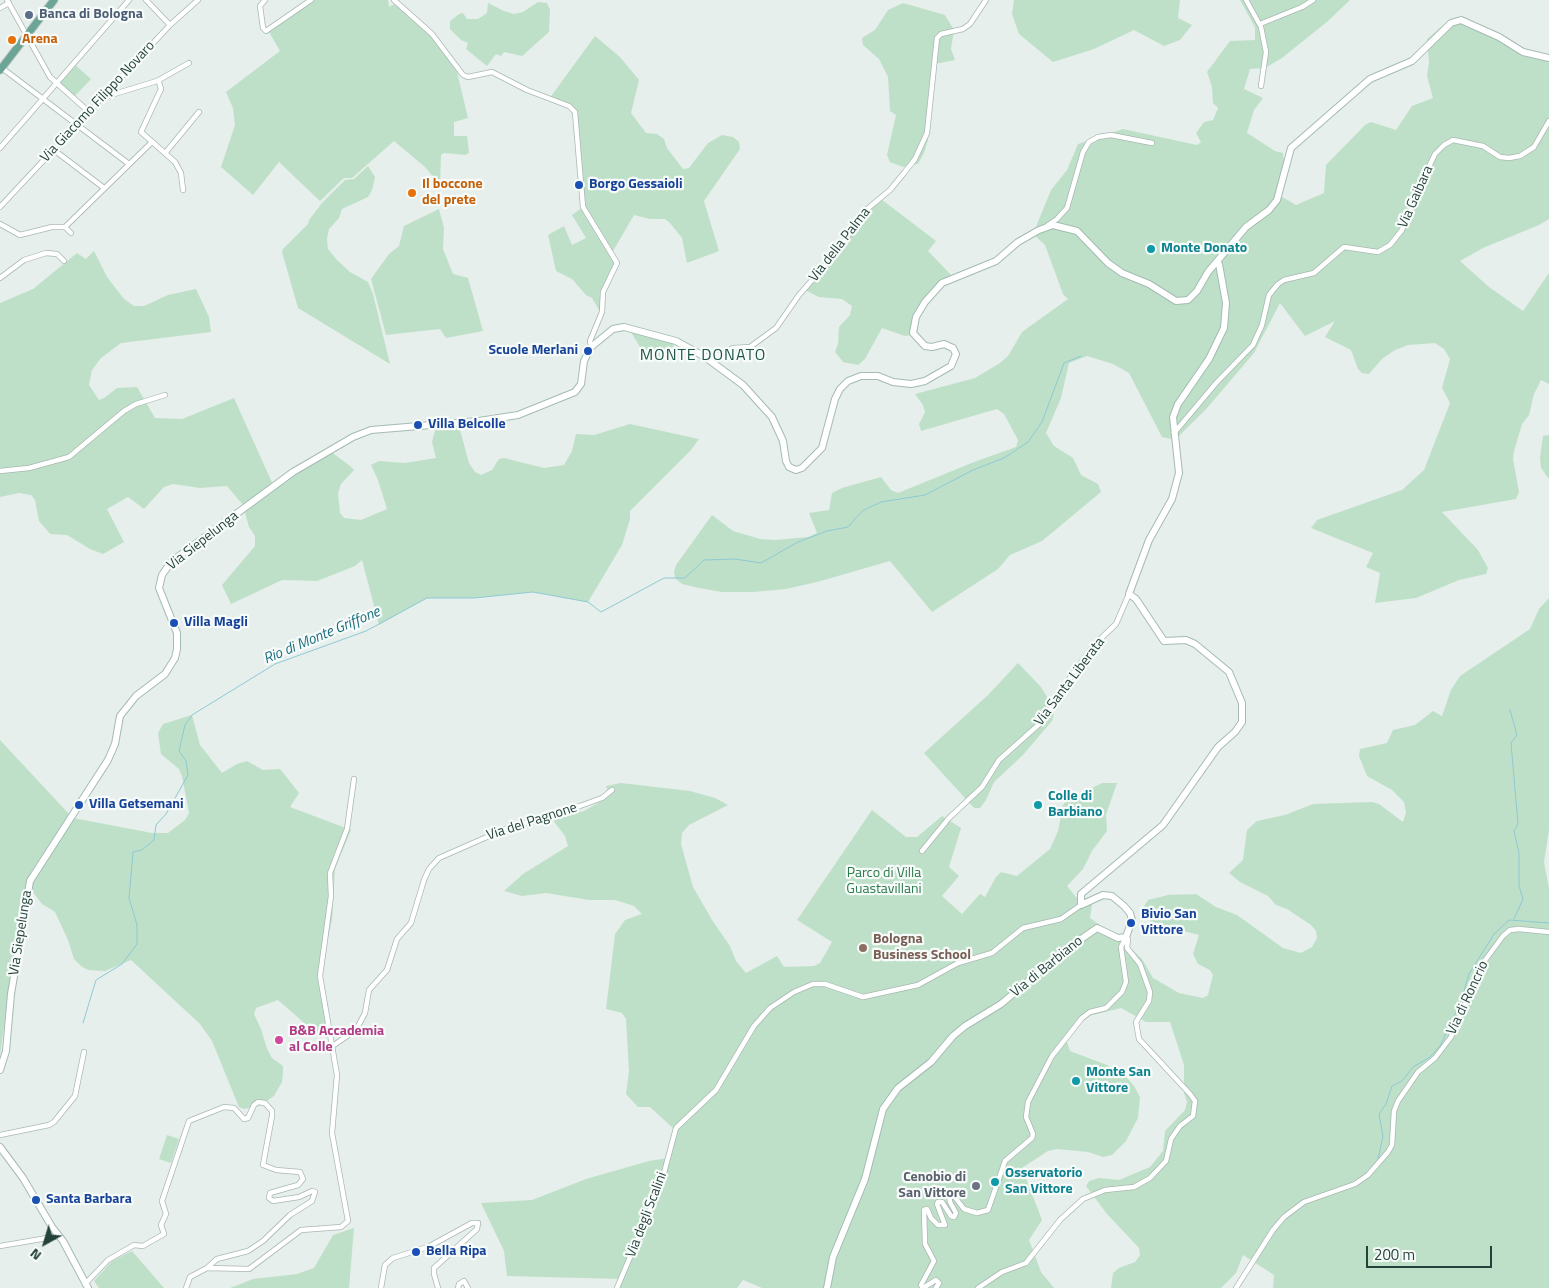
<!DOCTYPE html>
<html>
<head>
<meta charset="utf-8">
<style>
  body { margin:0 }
  #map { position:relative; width:1549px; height:1288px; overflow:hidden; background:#e6efeb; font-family:"Titillium Web",sans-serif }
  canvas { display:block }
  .north { position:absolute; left:20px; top:1218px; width:50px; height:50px; -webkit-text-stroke:4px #f7fbf9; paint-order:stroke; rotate:219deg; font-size:14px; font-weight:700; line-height:20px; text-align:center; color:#24423a }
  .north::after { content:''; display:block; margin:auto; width:18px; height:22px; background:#24423a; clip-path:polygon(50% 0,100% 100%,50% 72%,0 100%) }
  .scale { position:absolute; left:1366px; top:1246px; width:126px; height:22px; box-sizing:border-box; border:2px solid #24423a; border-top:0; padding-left:6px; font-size:15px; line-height:18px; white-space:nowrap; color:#24423a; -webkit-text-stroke:4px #f7fbf9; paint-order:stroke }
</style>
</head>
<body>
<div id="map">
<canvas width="1549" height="1288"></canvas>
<div class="north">N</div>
<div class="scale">200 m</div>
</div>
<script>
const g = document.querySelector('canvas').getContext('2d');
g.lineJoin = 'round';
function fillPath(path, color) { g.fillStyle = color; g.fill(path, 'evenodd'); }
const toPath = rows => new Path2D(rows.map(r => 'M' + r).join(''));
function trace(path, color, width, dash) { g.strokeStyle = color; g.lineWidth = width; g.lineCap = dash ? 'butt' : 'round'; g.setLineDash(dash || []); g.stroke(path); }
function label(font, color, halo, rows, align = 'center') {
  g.font = font + ' "Titillium Web",sans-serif'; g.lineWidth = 4.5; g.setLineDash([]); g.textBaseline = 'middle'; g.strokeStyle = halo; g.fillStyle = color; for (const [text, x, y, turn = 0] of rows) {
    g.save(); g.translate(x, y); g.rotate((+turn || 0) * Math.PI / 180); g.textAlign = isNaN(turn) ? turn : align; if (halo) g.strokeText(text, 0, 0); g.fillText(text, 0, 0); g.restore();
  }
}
fillPath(toPath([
  [312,0,388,0,389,7,394,4,430,33,447,55,457,72,468,118,454,122,454,136,467,136,469,153,465,155,444,153,441,155,440,185,425,167,394,141,352,178,344,178,320,201,279,162,253,195,221,167,235,125,233,108,226,92,280,51,269,32],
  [1014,0,1180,0,1178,18,1192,25,1180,40,1164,46,1134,30,1094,49,1053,62,1019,34,1012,14],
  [1240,0,1350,0,1328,21,1282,58,1265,68,1250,69,1244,89,1263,98,1254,110,1247,133,1275,151,1283,153,1283,158,1285,159,1277,194,1296,205,1324,193,1326,165,1365,125,1371,122,1396,130,1412,106,1433,98,1427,76,1429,62,1427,39,1447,22,1453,20,1520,48,1549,57,1549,219,1539,225,1483,248,1460,261,1489,287,1523,311,1549,273,1549,384,1541,380,1534,394,1529,415,1522,424,1514,451,1513,459,1519,492,1516,499,1442,512,1478,550,1488,568,1486,574,1459,580,1416,598,1375,603,1380,573,1366,567,1373,553,1311,528,1317,520,1402,490,1424,470,1450,403,1442,388,1450,359,1444,349,1435,343,1408,345,1395,350,1382,359,1369,374,1362,373,1358,369,1351,350,1325,337,1335,321,1305,336,1280,303,1254,353,1208,407,1175,440,1162,437,1129,373,1113,364,1087,356,1069,363,1061,398,1046,433,1054,446,1073,458,1081,475,1098,484,1101,492,1042,541,1010,555,998,569,932,612,890,561,817,582,786,589,753,592,722,592,699,588,682,584,675,578,674,572,676,565,712,515,733,531,760,539,776,540,808,537,817,533,809,513,829,510,832,493,842,488,881,477,891,490,898,493,974,462,1016,447,1018,440,1004,414,997,409,921,431,919,424,925,412,923,405,915,394,975,378,1000,363,1008,356,1022,332,1068,299,1063,294,1045,245,1033,234,1051,190,1067,170,1078,144,1123,129,1197,145,1201,142,1196,133,1204,122,1213,120,1218,108,1213,103,1212,87,1207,72,1230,41,1255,40,1255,27],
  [538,2,547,3,550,10,549,32,522,56,504,52,501,56,496,54,487,66,466,49,468,43,461,40,450,29,450,21,459,14,463,13,467,19,478,19,487,13,488,3,504,11,514,14,523,12],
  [903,3,945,15,954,30,951,49,955,60,935,64,928,140,924,153,918,164,903,167,890,162,887,155,896,115,890,111,888,77,879,59,863,45,862,38,875,30,888,10],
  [595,36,620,57,639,80,631,113,646,133,657,134,664,139,667,148,683,169,689,168,708,143,722,135,733,137,739,142,740,149,704,201,719,251,687,263,682,238,670,223,665,219,650,219,634,215,613,251,592,222,586,210,573,112,569,106,549,99],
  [73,63,91,79,73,98,56,83],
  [368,166,375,177,372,190,368,197,342,209,339,218,329,229,327,239,328,249,337,260,350,272,368,282,373,294,390,364,298,308,282,252,283,249,308,224,309,220,322,203,345,180,354,179],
  [881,199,936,241,928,251,954,278,944,282,922,306,911,335,905,336,882,328,865,359,858,365,843,362,835,352,838,344,839,327,850,315,852,306,842,299,819,297,805,290,865,213],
  [583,207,617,263,606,285,602,312,600,312,592,298,586,295,572,279,556,271,548,235,564,226,572,245,586,238,572,215],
  [439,209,444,228,443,249,453,274,468,278,483,331,446,338,440,329,386,335,371,279,389,254,399,246,404,226],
  [94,251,107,277,124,299,134,306,144,306,168,295,196,289,209,317,211,332,121,343,101,358,92,370,89,385,99,400,104,398,117,388,137,387,155,418,182,419,234,398,274,487,330,451,350,466,354,470,341,484,338,493,340,513,344,518,361,520,387,509,378,480,371,465,379,461,405,463,436,458,432,442,436,427,459,426,469,463,475,472,481,475,492,470,499,459,504,458,544,468,564,465,572,451,576,434,594,435,630,424,699,439,691,450,630,511,630,519,622,545,588,602,533,592,474,598,427,598,379,625,362,560,355,566,317,581,282,580,231,604,222,585,255,546,255,536,249,527,243,505,227,486,200,488,173,484,164,487,144,509,128,497,107,509,124,542,103,554,90,549,67,535,50,534,39,521,35,500,31,495,19,493,0,497,0,303,33,289,77,253,86,259],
  [631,332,673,343,676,358,673,361,662,356,648,361],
  [1549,435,1549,479,1541,468,1540,457,1543,436],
  [1549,598,1549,830,1544,862,1549,888,1549,1288,1273,1288,1274,1275,1243,1255,1236,1273,1221,1288,1111,1288,1113,1273,1119,1268,1135,1262,1140,1255,1139,1248,1107,1214,1086,1186,1089,1181,1099,1178,1119,1180,1150,1167,1163,1151,1165,1131,1185,1110,1187,1102,1184,1093,1184,1065,1170,1022,1146,1022,1121,1008,1085,1017,1066,1039,1070,1051,1107,1065,1127,1078,1134,1086,1140,1097,1138,1118,1126,1141,1112,1155,1103,1157,1088,1152,1057,1149,1048,1151,1022,1168,1042,1220,1029,1240,1041,1272,1054,1288,762,1288,743,1280,737,1288,617,1288,621,1279,507,1276,504,1251,481,1203,532,1200,586,1179,649,1161,668,1158,675,1130,650,1107,638,1107,626,1094,629,1071,626,1019,622,1013,606,1009,615,934,625,920,642,914,634,906,615,900,589,900,546,893,522,896,504,891,523,874,568,846,565,836,552,819,584,811,605,799,608,792,606,786,621,783,690,791,715,798,728,805,689,825,682,833,681,844,693,887,712,920,730,946,736,961,746,973,777,956,784,967,814,966,820,963,832,942,797,920,872,810,906,837,917,837,942,816,961,828,949,867,959,876,942,896,962,914,980,894,985,897,996,877,1001,872,1017,876,1050,849,1058,831,1063,805,1066,801,1102,783,1117,783,1106,815,1107,831,1092,851,1083,869,1067,886,1076,897,1092,905,1090,918,1124,942,1142,959,1153,978,1179,993,1203,998,1208,995,1213,975,1210,970,1198,964,1193,954,1199,935,1152,923,1145,913,1144,906,1148,900,1168,895,1196,894,1216,907,1237,915,1283,948,1301,953,1312,947,1317,938,1316,931,1311,925,1287,909,1276,905,1268,896,1240,882,1229,873,1243,860,1247,830,1257,821,1285,815,1313,804,1372,802,1379,804,1403,822,1406,812,1404,802,1392,790,1367,776,1359,756,1360,749,1387,743,1393,730,1415,725,1433,711,1442,716,1451,690,1460,676,1530,629,1539,609],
  [1018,663,1041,687,1052,705,1054,713,1052,721,1023,755,994,782,986,800,980,808,974,808,924,753,988,695],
  [192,715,200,745,222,773,237,764,247,761,263,770,280,769,299,793,290,807,351,830,335,869,332,920,322,964,322,1001,331,1035,319,1036,278,1000,256,1008,254,1014,261,1029,267,1049,272,1058,283,1066,283,1073,282,1082,274,1096,261,1105,244,1109,239,1107,212,1041,200,1024,131,960,105,971,88,970,81,966,74,959,68,940,55,912,42,904,30,888,37,874,73,818,152,833,168,833,185,820,189,813,182,776,179,769,161,754,158,733,163,724],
  [0,740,69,814,31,872,26,885,20,938,16,939,0,1055],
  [167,1135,179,1139,171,1163,159,1159],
  [354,1228,349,1288,230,1288,253,1279,297,1274,314,1268,333,1235],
  [132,1251,164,1288,99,1288,94,1281,112,1261]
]), '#bfe0c8');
trace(toPath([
  [1510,710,1517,735,1511,743,1518,824,1514,831,1519,853,1519,886,1523,899,1514,919],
  [83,1023,96,980,122,964,137,944,137,925,129,898,133,852,142,850,154,840,156,825,166,814,188,775,186,761,179,751,185,725,192,715,275,664,366,631,427,598,474,598,533,592,588,602,601,612,664,578,685,578,704,560,735,559,761,563,798,542,827,531,848,527,862,511,881,502,925,495,973,470,1004,458,1028,442,1042,422,1064,363,1081,356],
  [1378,1159,1383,1136,1379,1114,1386,1104,1392,1086,1402,1081,1413,1067,1430,1057,1440,1046,1460,1004,1469,974,1494,934,1509,920,1549,923]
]), '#8ec9d4', 1);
const street = toPath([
  [7,0,50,77,89,112],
  [146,0,170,25],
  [265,0,260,6,263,28,266,31,311,0],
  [394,0,432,34,463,75,468,77,492,72,527,90,569,106,575,112,583,207,617,263,603,292,602,312,590,341,591,347],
  [1246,0,1261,27,1266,52,1261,86],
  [0,8,9,3],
  [1260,24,1302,7,1313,0],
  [2,68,129,164],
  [157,81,189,63],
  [106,94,108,96,157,81,159,82,161,89,141,132,175,162,181,173,183,190],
  [0,148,129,0],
  [54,150,104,188],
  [166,152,199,112],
  [0,207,170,25,198,0],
  [0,224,20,235,52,227,65,227,71,233],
  [1048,225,1057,219,1067,208,1083,152,1089,142,1098,137,1111,135,1152,143],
  [65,227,152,142],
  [0,278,24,260,46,253,57,254,64,261],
  [705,357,720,355,733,348,750,347,776,328,799,295,835,254,866,210,890,190,904,173,915,159,927,133,937,38,941,34,963,29,970,24,986,0],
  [1174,433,1217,382,1253,345,1262,325,1269,295,1278,284,1284,280,1314,273,1344,247,1378,252,1390,245,1402,230,1423,179,1435,154,1444,145,1453,140,1483,146,1500,157,1509,158,1520,156,1534,147,1549,121],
  [0,471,29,468,69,457,124,411,136,404,165,395],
  [922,851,949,818,982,787,999,760,1045,719,1061,690,1094,645,1116,624,1129,594],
  [331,1047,356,1030,365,1013,369,990,387,970,397,939,411,923,424,880,429,869,439,858,505,829,580,806,602,798,612,790],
  [0,1135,49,1125,54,1122,75,1096,84,1052],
  [0,1246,59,1236],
  [85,1284,108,1260,134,1245,143,1246,164,1234,161,1225,166,1214,162,1201,189,1121,224,1107,234,1108,244,1119,248,1118,254,1105,258,1102,265,1103,272,1111,272,1116,263,1165,276,1170,300,1172,303,1179,298,1185,270,1193,269,1198,273,1201,299,1197,312,1191,315,1192,312,1201,290,1215,263,1241,248,1251,217,1259,207,1268],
  [186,1288,190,1277,207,1268,249,1269,301,1230,341,1227,348,1221,332,1133,337,1075,320,976,331,896,330,873,347,829,354,779],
  [381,1288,385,1265,393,1258,428,1247,472,1223,478,1223,477,1229,434,1268,434,1274,438,1288],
  [458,1288,459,1284,464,1281,468,1288],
  [617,1288,661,1184,676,1128,716,1090,754,1026,770,1008,794,992,813,984,825,984,863,997,918,985,958,963,992,953,1023,928,1061,919,1081,905],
  [936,1288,939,1283,936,1280,923,1288,921,1285,934,1261,925,1244,924,1210,927,1209,931,1218,938,1225,945,1225,937,1204,938,1202,942,1202,951,1216,954,1217,956,1213,950,1202,949,1194,951,1192,964,1209,977,1213,988,1210,1005,1161,1032,1138,1033,1134,1026,1117,1028,1102,1052,1056,1082,1018,1090,1012,1106,1008,1122,992,1126,982,1121,947,1126,937],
  [978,1288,1002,1272,1026,1263,1060,1220,1083,1199,1105,1190,1134,1187,1150,1178,1166,1161,1171,1139,1180,1126,1193,1116,1195,1101,1190,1094,1139,1039,1136,1022,1149,1001,1150,992,1140,964,1127,948,1128,939,1126,937],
  [1236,1288,1273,1230,1284,1217,1304,1202,1355,1184,1368,1175,1388,1152,1392,1145,1394,1111,1398,1101,1418,1072,1435,1058,1451,1037,1483,963,1503,936,1510,930,1519,929,1549,932]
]);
const secondary = toPath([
  [0,1070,6,1051,11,994,30,881,108,760,115,744,120,716,136,696,165,674,175,658,177,649,177,633,159,588,162,575,171,562,293,472,353,437,371,430,479,421,518,415,575,392,581,384,584,361,591,347,613,329,624,327,676,341,705,357,743,385,772,417,783,441,786,461,789,467,796,470,802,468,822,448,835,399,840,389,848,381,861,376,878,376,893,382,911,384,925,381,951,366,956,354,953,348,944,344,932,347,925,346,913,333,916,317,925,302,942,283,996,261,1018,242,1039,230,1053,225,1077,231,1108,263,1122,273,1149,284,1176,301,1188,300,1197,291,1208,272,1246,227,1269,210,1277,200,1291,148,1370,79,1412,61,1451,23,1461,20,1499,37,1523,52,1549,58],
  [0,1147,23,1178,52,1227,63,1241,88,1288],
  [827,1288,833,1257,865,1179,883,1109,898,1088,931,1062,953,1036,965,1026,1001,1004,1064,951,1097,928,1118,938,1126,937,1132,920,1130,913,1124,906,1112,896,1103,895,1081,905,1081,894,1163,825,1218,747,1235,732,1242,722,1242,703,1229,672,1195,644,1186,640,1164,641,1136,599,1129,594,1149,540,1172,499,1179,473,1173,417,1178,404,1209,359,1224,328,1226,303,1219,264,1217,262]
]);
const primary = toPath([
  [0,70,54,0]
]);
trace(street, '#a8b8b2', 6);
trace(secondary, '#a4bbb3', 8);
trace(primary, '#c2cac8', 9);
trace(street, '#fff', 4.5);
trace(secondary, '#fff', 6);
trace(primary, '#6aa596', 7);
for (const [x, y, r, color] of [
  [29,15,5,"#5c6f8a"],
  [12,40,5,"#e8710a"],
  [579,185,5,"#1a4fb4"],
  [412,193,5,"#e8710a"],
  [1151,249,5,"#0f9aa8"],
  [588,351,5,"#1a4fb4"],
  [418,425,5,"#1a4fb4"],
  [174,623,5,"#1a4fb4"],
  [79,805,5,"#1a4fb4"],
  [1038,805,5,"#0f9aa8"],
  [1131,923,5,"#1a4fb4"],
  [863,948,5,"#8d6e63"],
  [279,1040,5,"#d1479c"],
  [1076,1081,5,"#0f9aa8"],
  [995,1182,5,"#0f9aa8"],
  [976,1186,5,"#6b7280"],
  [36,1200,5,"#1a4fb4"],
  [416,1252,5,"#1a4fb4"]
]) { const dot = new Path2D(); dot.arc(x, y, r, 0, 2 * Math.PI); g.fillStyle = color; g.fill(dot); trace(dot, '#f7fbf9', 2); }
label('bold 14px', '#4e5e75', '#f7fbf9', [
  ["Banca di Bologna",39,15]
], 'left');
label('bold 14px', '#c56008', '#f7fbf9', [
  ["Arena",22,40],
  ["Il boccone",422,185],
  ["del prete",422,201]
], 'left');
label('14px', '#24423a', '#f7fbf9', [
  ["Via Giacomo Filippo Novaro",98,102,-47],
  ["Via Gaibara",1416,197,-66],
  ["Via della Palma",840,245,-52],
  ["Via Siepelunga",203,541,-38],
  ["Via Santa Liberata",1070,682,-53],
  ["Via del Pagnone",532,822,-18],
  ["Via Siepelunga",21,933,-81],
  ["Via di Barbiano",1047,967,-39],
  ["Via di Roncrio",1468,998,-65],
  ["Via degli Scalini",647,1215,-69]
]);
label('bold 14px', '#164399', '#f7fbf9', [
  ["Borgo Gessaioli",589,185],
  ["Scuole Merlani",578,351,"right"],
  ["Villa Belcolle",428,425],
  ["Villa Magli",184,623],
  ["Villa Getsemani",89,805],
  ["Bivio San",1141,915],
  ["Vittore",1141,931],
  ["Santa Barbara",46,1200],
  ["Bella Ripa",426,1252]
], 'left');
label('bold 14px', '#0d838f', '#f7fbf9', [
  ["Monte Donato",1161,249],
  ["Colle di",1048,797],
  ["Barbiano",1048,813],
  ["Monte San",1086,1073],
  ["Vittore",1086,1089],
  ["Osservatorio",1005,1174],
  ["San Vittore",1005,1190]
], 'left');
label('14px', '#2d7a4b', '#f7fbf9', [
  ["Parco di Villa",884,874],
  ["Guastavillani",884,890]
]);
label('bold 14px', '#785e54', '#f7fbf9', [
  ["Bologna",873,940],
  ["Business School",873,956]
], 'left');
label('bold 14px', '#b23c85', '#f7fbf9', [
  ["B&B Accademia",289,1032],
  ["al Colle",289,1048]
], 'left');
label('bold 14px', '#5b616d', '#f7fbf9', [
  ["Cenobio di",966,1178],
  ["San Vittore",966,1194]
], 'right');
label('italic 15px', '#1c6f80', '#f7fbf9', [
  ["Rio di Monte Griffone",322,636,-23]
]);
g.letterSpacing = '1px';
label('16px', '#1f5548', '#f7fbf9', [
  ["MONTE DONATO",703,356]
]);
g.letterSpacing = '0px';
</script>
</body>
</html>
